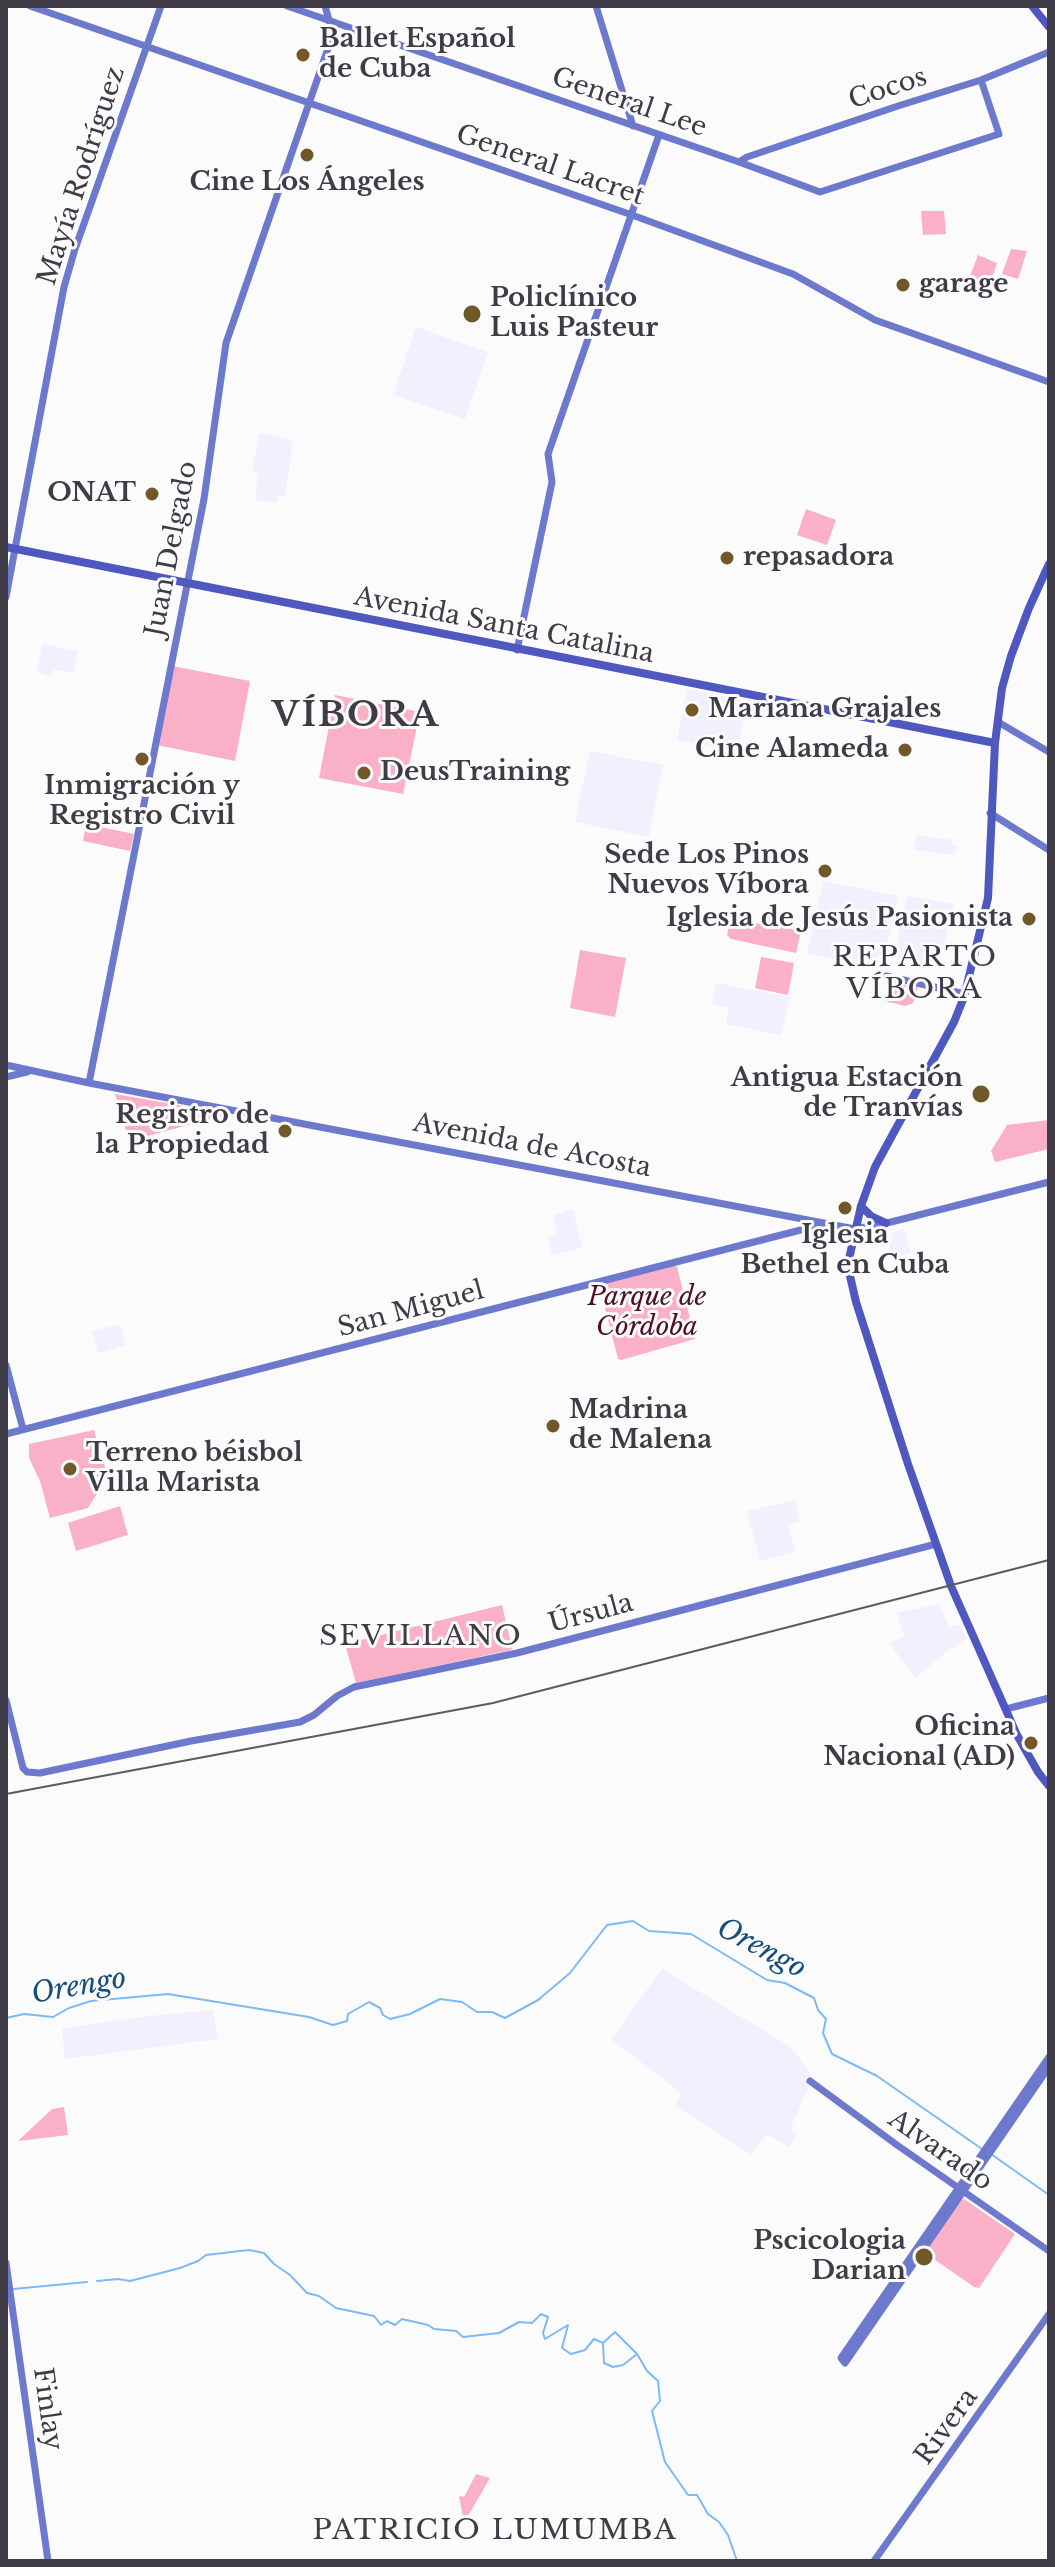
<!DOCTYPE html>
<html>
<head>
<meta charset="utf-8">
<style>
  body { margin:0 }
  #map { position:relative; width:1055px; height:2567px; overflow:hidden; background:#fbfbfb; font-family:"Libre Baskerville",serif }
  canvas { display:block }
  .frame { position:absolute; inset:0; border:8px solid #3f3b47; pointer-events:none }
</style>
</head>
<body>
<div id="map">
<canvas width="1055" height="2567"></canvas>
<div class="frame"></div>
</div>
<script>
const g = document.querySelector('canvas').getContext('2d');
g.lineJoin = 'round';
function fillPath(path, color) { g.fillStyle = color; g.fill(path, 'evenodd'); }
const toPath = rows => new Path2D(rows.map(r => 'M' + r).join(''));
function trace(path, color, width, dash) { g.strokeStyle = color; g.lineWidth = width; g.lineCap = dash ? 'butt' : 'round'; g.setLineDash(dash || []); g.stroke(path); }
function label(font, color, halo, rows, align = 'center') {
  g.font = font + ' "Libre Baskerville",serif'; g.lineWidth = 6; g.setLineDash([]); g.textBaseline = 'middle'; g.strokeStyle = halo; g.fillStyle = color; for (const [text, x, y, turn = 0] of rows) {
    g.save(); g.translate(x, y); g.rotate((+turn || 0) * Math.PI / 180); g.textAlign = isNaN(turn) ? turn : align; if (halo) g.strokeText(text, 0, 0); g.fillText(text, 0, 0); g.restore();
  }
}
fillPath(toPath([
  [416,327,488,352,465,419,393,395],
  [259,433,293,440,285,497,278,496,277,503,255,500,258,473,252,472],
  [42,644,78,651,73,673,53,670,51,677,37,673],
  [687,689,747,701,737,752,677,740],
  [590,751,663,765,649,837,575,822],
  [503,762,539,768,536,784,500,778],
  [917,835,953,840,952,845,956,846,955,855,914,850],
  [823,881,898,896,886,950,864,966,807,953],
  [907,896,954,904,939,968,894,957],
  [716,983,790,997,781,1035,726,1024,729,1008,712,1004],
  [573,1209,582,1248,552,1255,548,1238,558,1235,553,1215],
  [904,1229,911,1252,887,1259,892,1233],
  [120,1324,125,1345,98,1353,92,1331],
  [795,1500,800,1521,788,1525,795,1552,760,1561,747,1511],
  [939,1604,949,1627,959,1625,966,1639,946,1652,915,1678,889,1643,905,1637,897,1613],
  [662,1969,791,2047,813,2077,790,2129,796,2134,790,2147,767,2134,752,2155,675,2106,681,2093,611,2039],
  [213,2010,218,2039,65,2059,62,2029,139,2017]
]), '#f4effe');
fillPath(toPath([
  [921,211,944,211,946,234,923,235],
  [1011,249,1027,251,1018,279,1002,274],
  [978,255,997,263,989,287,969,279],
  [806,509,836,520,827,545,797,535],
  [172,666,250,681,235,761,157,745],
  [335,695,420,712,403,794,319,778],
  [86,824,134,834,130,851,83,841],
  [768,916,782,919,781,927,801,931,796,953,731,939,727,935,730,918,765,925],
  [580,950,626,958,615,1017,570,1008],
  [761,957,794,963,788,995,755,988],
  [889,982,918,987,913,1003,905,1006,885,1001],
  [115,1094,224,1113,225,1115,129,1141],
  [1049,1120,1049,1149,995,1162,991,1151,1007,1125],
  [674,1265,677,1267,695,1339,621,1360,618,1359,599,1284],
  [94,1430,107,1474,101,1487,88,1508,50,1518,40,1481,29,1458,29,1444],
  [120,1506,128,1535,76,1551,68,1523],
  [502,1605,512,1648,511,1650,356,1683,345,1644],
  [64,2107,68,2135,18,2141,52,2109],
  [964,2199,1015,2234,979,2288,974,2287,928,2255,926,2251,960,2201],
  [476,2474,490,2478,464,2523,459,2496,464,2497]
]), '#fab0c7');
trace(toPath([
  [6,2018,24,2014,53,2017,69,2008,91,2001,168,1994,309,2017,333,2025,347,2021,348,2014,369,2002,380,2008,383,2015,390,2019,410,2014,440,1999,462,2002,477,2012,492,2012,505,2018,538,2000,570,1973,607,1925,633,1921,649,1931,691,1934,767,1980,785,1983,814,1998,818,2010,826,2019,823,2033,832,2054,877,2076,982,2149],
  [991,2154,1049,2195],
  [97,2281,118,2279,130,2281,180,2268,198,2261,206,2255,249,2250,264,2253,274,2264,290,2275,307,2293,319,2296,336,2308,374,2316,381,2325,387,2321,395,2325,402,2319,428,2325,434,2329,456,2331,463,2337,499,2333,519,2322,532,2323,541,2314,548,2317,543,2333,545,2339,568,2325,562,2348,571,2354,585,2350,594,2339,603,2343,604,2363,613,2367,623,2365,637,2354],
  [13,2289,87,2282],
  [603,2343,615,2332,637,2354,647,2371,658,2381,660,2401,652,2411,665,2462,688,2495,697,2495,708,2514,719,2522,728,2535,737,2561]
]), '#7ebaf2', 2);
trace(toPath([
  [30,6,632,215,793,274,875,320,1049,382],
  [287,6,739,162,820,192,999,134,981,80],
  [596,6,633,126],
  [739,162,747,157,898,106,981,80,1049,52],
  [6,597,64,287,75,249,161,6],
  [517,650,552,482,548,454,659,135],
  [998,722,1049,752],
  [990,813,1049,850],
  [886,976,965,994],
  [6,1065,89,1083,855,1229,891,1222,1049,1182],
  [6,1077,27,1072],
  [89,1083,204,499,226,343,333,34,325,6],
  [6,1365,23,1429],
  [6,1434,824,1224],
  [6,1700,23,1768,27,1772,40,1773,191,1741,300,1722,314,1715,337,1696,354,1687,517,1653,936,1544],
  [1006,1709,1049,1698],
  [1049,2057,841,2358,845,2363,1049,2067],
  [810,2081,897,2145,1049,2251],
  [6,2263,48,2561],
  [874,2561,1049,2314]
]), '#6d79cd', 7);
trace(toPath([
  [1032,6,1049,27],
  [6,547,995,743],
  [1049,564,1029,608,1011,656,1002,688,995,743,988,898,964,997,954,1022,875,1167,861,1206,849,1259,850,1276,856,1302,908,1464,951,1586,1017,1735,1038,1772,1049,1786],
  [861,1206,871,1216,886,1223]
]), '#4f58bf', 8);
trace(toPath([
  [6,1794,493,1703,1049,1560]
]), '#5d5a64', 2);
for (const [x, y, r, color] of [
  [303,55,8,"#705828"],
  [307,155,8,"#705828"],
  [903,285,8,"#705828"],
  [472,314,10,"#705828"],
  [152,494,8,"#705828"],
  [727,558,8,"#705828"],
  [692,710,8,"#705828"],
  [905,750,8,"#705828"],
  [142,759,8,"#705828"],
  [364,773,8,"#705828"],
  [825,871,8,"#705828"],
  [1029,919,8,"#705828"],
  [981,1094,10,"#705828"],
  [285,1131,8,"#705828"],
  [845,1208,8,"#705828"],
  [553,1426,8,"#705828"],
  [70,1469,8,"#705828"],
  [1031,1743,8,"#705828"],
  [924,2257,10,"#705828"]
]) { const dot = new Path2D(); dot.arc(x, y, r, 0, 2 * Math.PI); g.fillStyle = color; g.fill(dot); trace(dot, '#fbfbfb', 3); }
label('bold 26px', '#3f3b47', '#fbfbfb', [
  ["Ballet Español",319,40],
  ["de Cuba",319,70],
  ["Cine Los Ángeles",307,183,"center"],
  ["garage",919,285],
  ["Policlínico",490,299],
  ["Luis Pasteur",490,329],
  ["ONAT",136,494,"right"],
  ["repasadora",743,558],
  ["Mariana Grajales",708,710],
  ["Cine Alameda",889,750,"right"],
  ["DeusTraining",380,773],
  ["Inmigración y",142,787,"center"],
  ["Registro Civil",142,817,"center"],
  ["Sede Los Pinos",809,856,"right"],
  ["Nuevos Víbora",809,886,"right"],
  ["Iglesia de Jesús Pasionista",1013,919,"right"],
  ["Antigua Estación",963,1079,"right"],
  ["de Tranvías",963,1109,"right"],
  ["Registro de",269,1116,"right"],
  ["la Propiedad",269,1146,"right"],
  ["Iglesia",845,1236,"center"],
  ["Bethel en Cuba",845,1266,"center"],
  ["Madrina",569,1411],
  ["de Malena",569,1441],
  ["Terreno béisbol",86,1454],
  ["Villa Marista",86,1484],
  ["Oficina",1015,1728,"right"],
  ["Nacional (AD)",1015,1758,"right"],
  ["Pscicologia",906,2242,"right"],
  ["Darian",906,2272,"right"]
], 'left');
label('26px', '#3f3b47', '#fbfbfb', [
  ["Cocos",888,89,-18],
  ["General Lee",629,103,19],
  ["General Lacret",550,166,19],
  ["Mayía Rodríguez",82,176,-72],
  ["Juan Delgado",172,549,-79],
  ["Avenida Santa Catalina",504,626,11],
  ["Avenida de Acosta",532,1146,11],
  ["San Miguel",411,1310,-15],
  ["Úrsula",591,1614,-15],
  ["Alvarado",940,2151,35],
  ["Finlay",47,2409,82],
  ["Rivera",947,2427,-54]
]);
label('italic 26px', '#4d0f2a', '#fbfbfb', [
  ["Parque de",647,1298],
  ["Córdoba",647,1328]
]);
g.letterSpacing = '2px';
label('28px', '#3f3b47', '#fbfbfb', [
  ["REPARTO",915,958],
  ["VÍBORA",915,990],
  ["SEVILLANO",421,1637],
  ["PATRICIO LUMUMBA",495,2531]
]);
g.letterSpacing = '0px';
label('italic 28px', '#164e7b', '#fbfbfb', [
  ["Orengo",761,1949,28],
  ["Orengo",79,1987,-10]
]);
g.letterSpacing = '2px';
label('bold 34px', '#3f3b47', '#fbfbfb', [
  ["VÍBORA",356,716]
]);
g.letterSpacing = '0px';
</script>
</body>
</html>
